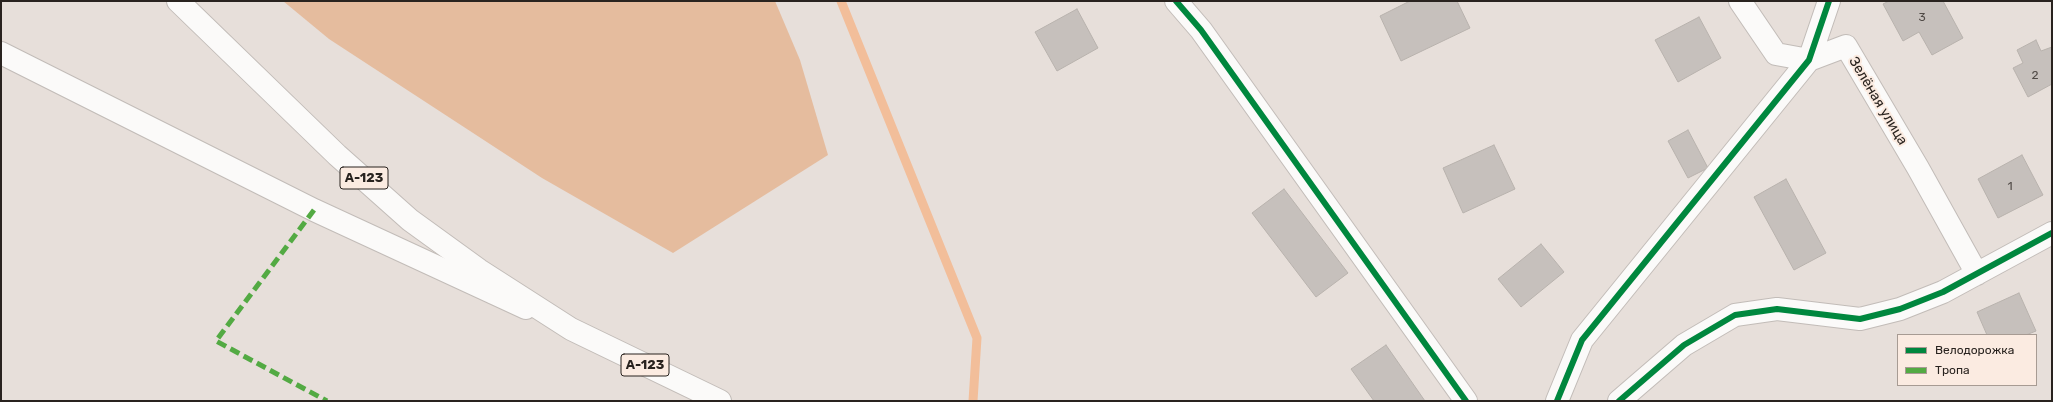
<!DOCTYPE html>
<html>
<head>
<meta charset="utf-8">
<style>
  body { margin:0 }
  #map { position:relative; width:2053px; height:402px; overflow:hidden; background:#e7dfda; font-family:Rubik,sans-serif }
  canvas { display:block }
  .frame { position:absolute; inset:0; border:2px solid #29231f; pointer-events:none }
  .legend { position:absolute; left:1897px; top:334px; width:140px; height:52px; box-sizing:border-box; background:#fbebe1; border:1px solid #a79b93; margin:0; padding:5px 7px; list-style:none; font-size:12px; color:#29231f }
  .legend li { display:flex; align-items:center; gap:8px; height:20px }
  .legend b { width:20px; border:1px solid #a79b93 }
</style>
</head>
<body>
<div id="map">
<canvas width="2053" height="402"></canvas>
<div class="frame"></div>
<ul class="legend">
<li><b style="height:5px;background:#00873e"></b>Велодорожка</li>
<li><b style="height:5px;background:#53aa43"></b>Тропа</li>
</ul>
</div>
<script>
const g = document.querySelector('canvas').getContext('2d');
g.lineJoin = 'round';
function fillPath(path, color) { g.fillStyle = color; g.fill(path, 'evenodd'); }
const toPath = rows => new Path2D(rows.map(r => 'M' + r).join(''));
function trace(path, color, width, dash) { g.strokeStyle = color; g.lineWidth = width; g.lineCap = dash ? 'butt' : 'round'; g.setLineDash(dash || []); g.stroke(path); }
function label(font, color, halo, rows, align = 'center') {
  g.font = font + ' Rubik,sans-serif'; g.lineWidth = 4; g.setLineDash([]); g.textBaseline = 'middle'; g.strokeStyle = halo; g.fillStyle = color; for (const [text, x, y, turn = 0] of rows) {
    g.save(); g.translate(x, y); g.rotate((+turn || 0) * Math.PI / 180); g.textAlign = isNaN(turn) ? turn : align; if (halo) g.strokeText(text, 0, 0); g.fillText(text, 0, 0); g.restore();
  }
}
fillPath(toPath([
  [283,1,775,1,800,60,828,155,673,253,542,178,329,39]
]), '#e5bc9e');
trace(toPath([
  [841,1,977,338,973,401]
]), '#f2be9a', 9);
const building = toPath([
  [1410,1,1457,1,1470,28,1401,61,1380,16,1410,1],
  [1889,1,1943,1,1963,38,1932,55,1919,32,1903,41,1883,4,1889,1],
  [1077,9,1098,48,1057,71,1035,32,1077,9],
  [1699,17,1721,58,1678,82,1655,40,1699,17],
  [2036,40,2041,51,2052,47,2052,84,2028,97,2013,68,2023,63,2017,50,2036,40],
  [1688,130,1708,168,1688,178,1668,141,1688,130],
  [1494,145,1515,189,1463,213,1443,168,1494,145],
  [2022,155,2043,195,1998,218,1978,179,2022,155],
  [1786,179,1826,253,1794,270,1754,197,1786,179],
  [1284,189,1348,273,1316,297,1252,213,1284,189],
  [1541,244,1564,272,1521,307,1498,279,1541,244],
  [2019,293,2036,331,2026,335,1987,335,1977,312,2019,293],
  [1386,345,1425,401,1374,401,1351,369,1386,345]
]);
fillPath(building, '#c6c0bc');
trace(building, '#b8b2ad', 1);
const minor = toPath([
  [1176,1,1201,30,1466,401],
  [1740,1,1776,54,1809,60,1846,46,1918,168,1977,274],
  [1557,401,1582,340,1809,60,1829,1],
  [1619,401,1684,345,1735,315,1777,309,1860,319,1900,309,1943,292,2052,233]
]);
const secondary = toPath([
  [1,53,314,210,526,308]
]);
const primary = toPath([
  [178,1,337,155,410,220,479,270,571,329,720,401]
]);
trace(minor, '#c2bcb8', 24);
trace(secondary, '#c2bcb8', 24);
trace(primary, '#c2bcb8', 24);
trace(minor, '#fbfaf9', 22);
trace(secondary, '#fbfaf9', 22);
trace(primary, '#fbfaf9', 22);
trace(toPath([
  [314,210,216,341,327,401]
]), '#53aa43', 5, [10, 5]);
trace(toPath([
  [1176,1,1201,30,1466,401],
  [1557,401,1582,340,1809,60,1829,1],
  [1619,401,1684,345,1735,315,1777,309,1860,319,1900,309,1943,292,2052,233]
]), '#00873e', 6);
label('12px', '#504a46', null, [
  ["3",1922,18],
  ["2",2035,76],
  ["1",2010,187]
]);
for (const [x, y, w] of [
  [364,178,48],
  [645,365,48]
]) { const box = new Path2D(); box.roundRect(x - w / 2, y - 11, w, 22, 3); g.fillStyle = '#fbebe1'; g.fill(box); trace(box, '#29231f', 1); }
label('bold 13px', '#29231f', null, [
  ["А-123",364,178],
  ["А-123",645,365]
]);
label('14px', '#29231f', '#fbebe1', [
  ["Зелёная улица",1878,101,59]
]);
</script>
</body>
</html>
